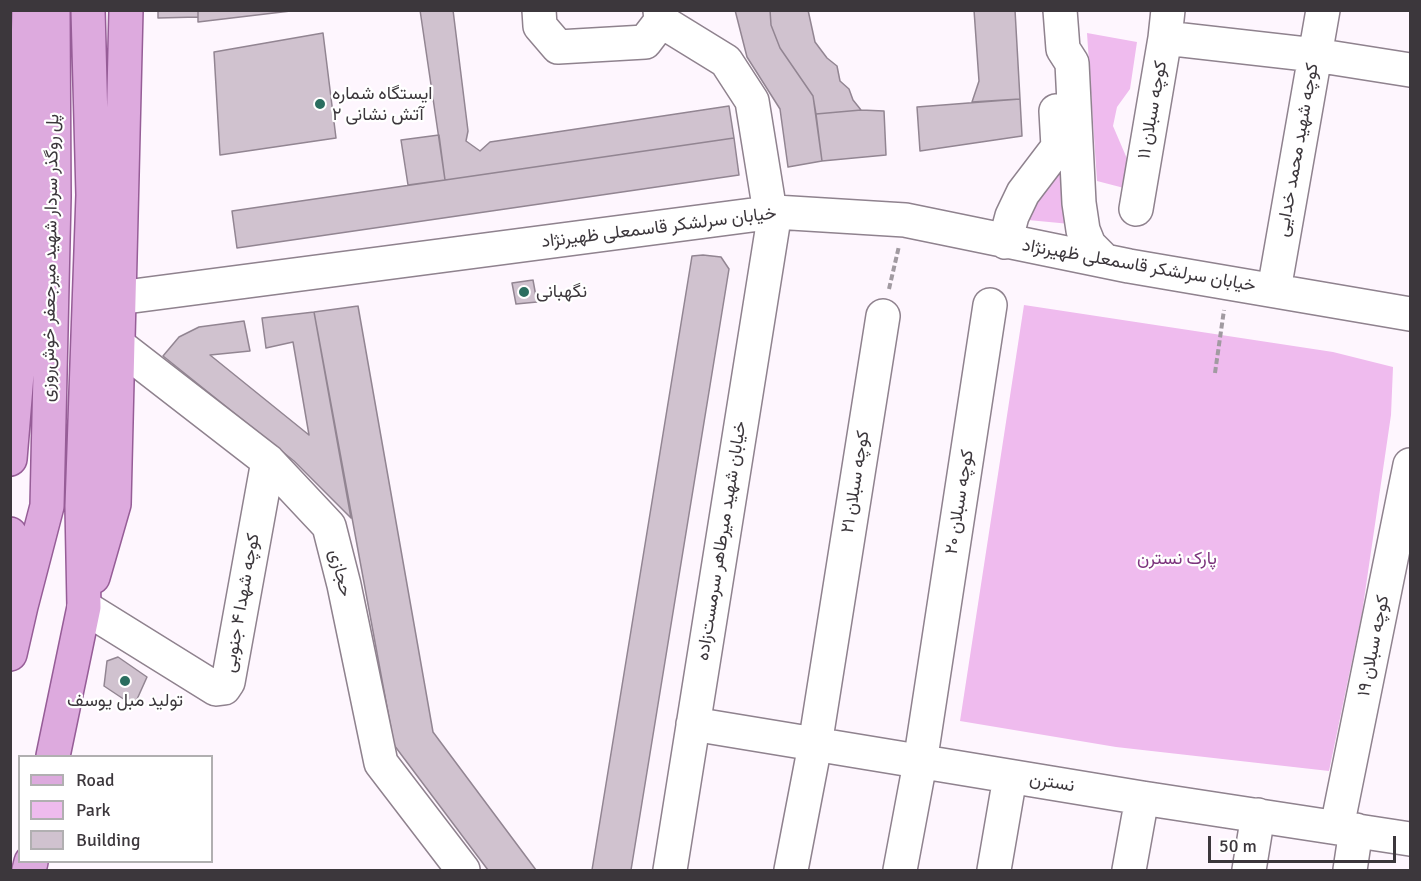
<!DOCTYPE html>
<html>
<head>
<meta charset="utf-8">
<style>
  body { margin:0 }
  #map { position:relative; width:1421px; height:881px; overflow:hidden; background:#fef6fe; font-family:Signika,sans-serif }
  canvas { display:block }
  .frame { position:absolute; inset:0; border:12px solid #3c373c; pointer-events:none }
  .legend { position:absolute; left:18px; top:755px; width:195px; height:108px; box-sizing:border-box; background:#fff; border:2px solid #b1afb1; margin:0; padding:8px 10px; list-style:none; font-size:18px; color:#3c373c }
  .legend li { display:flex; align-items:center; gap:12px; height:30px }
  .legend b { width:30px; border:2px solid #b1afb1 }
  .scale { position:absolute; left:1208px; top:836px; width:188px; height:27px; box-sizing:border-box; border:3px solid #3c373c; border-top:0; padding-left:8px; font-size:18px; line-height:21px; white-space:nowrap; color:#3c373c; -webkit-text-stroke:4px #fff; paint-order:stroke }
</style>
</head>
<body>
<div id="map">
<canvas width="1421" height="881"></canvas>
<div class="frame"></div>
<ul class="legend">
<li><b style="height:8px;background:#ddaade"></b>Road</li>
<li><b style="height:16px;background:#efbbee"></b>Park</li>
<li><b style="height:16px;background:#d0c2cf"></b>Building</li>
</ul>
<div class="scale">50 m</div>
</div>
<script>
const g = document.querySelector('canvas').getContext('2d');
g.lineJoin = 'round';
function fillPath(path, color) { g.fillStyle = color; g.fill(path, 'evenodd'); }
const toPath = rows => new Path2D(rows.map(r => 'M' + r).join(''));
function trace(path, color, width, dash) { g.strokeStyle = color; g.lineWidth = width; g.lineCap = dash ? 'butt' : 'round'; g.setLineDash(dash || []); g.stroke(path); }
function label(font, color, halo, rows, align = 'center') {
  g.font = font + ' Signika,Vazirmatn,sans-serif'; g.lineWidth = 4.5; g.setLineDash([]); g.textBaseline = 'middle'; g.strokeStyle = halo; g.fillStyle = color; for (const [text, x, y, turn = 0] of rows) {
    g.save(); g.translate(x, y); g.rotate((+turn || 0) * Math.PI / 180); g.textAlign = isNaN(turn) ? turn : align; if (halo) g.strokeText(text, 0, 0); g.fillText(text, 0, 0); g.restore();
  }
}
fillPath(toPath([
  [1087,33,1137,42,1130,89,1117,107,1113,126,1128,161,1124,188,1097,181],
  [1067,150,1070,224,1028,220,1037,191],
  [1024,305,1333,352,1393,367,1391,415,1362,613,1329,771,1116,747,960,721]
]), '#efbbee');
const building = toPath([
  [158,10,198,10,198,17,158,18,158,10],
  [198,10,299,10,198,22,198,10],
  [420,10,453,10,468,131,466,141,480,151,490,142,729,106,734,138,445,180,420,10],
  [735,10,770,10,771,25,780,48,813,96,822,161,788,167,780,109,747,57,735,10],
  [770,10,808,10,815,42,827,58,837,66,840,81,849,89,853,100,861,110,816,114,813,96,780,48,771,25,770,10],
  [974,10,1015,10,1020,99,972,102,979,81,974,10],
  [323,33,336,138,220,155,214,52,323,33],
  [1020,99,1022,136,920,151,917,107,1020,99],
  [861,110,884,111,886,155,822,161,816,114,861,110],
  [439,135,445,180,408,185,401,140,439,135],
  [734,138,739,175,237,248,232,211,734,138],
  [703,255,721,257,729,269,631,870,592,870,692,256,703,255],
  [533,280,537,302,516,304,512,283,533,280],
  [358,306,433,732,536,870,488,870,394,745,314,312,358,306],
  [314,312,351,518,294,461,163,356,179,337,199,327,244,321,250,351,210,355,309,435,293,342,266,348,262,318,314,312],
  [118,657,147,677,134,706,104,686,107,661,118,657]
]);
fillPath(building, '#d0c2cf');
trace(building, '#928592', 1.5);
const minor = toPath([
  [539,10,540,26,558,47,645,42,661,21,660,10],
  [1060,10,1063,49,1072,63,1079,203,1083,230,1089,245,1105,261],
  [661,21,726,61,752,101,770,212],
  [1165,38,1315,55,1410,70],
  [1136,209,1165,38,1168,10],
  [1005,242,1012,216,1023,193,1058,147,1056,111],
  [1274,290,1323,10],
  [118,298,775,212,905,220,1129,266,1410,314],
  [117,344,268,461,329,526,344,585,381,763,463,870],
  [84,607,216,689,224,688,228,682,268,461],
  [693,724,1142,798,1410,839],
  [1337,827,1410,465],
  [670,870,775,212],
  [791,870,815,745,883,316],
  [900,870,920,763,990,305],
  [994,870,1010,777],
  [1129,870,1142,798],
  [1249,870,1258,815],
  [1350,870,1356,830]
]);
const major = toPath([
  [10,459,21,326,29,10],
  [10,534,19,592],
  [93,577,114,504,126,10],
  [10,654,21,606,47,506,54,197,53,10],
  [53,756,84,607,82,506,93,195,88,10],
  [29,870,31,862]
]);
trace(minor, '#8f828e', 36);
trace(major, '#965d97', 36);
trace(toPath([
  [889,289,899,246],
  [1215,373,1224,310]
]), '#a19aa1', 4, [6, 3]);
trace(minor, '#fff', 33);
trace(major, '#ddaade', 33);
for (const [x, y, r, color] of [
  [320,104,6,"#2a6d5f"],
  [524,292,6,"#2a6d5f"],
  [125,681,6,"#2a6d5f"]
]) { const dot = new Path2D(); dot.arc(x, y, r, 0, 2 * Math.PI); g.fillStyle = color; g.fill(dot); trace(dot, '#fff', 2); }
label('18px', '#3c373c', '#fff', [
  ["ایستگاه شماره",332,94],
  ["۲ آتش نشانی",332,115],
  ["نگهبانی",536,292],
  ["تولید مبل یوسف",125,701,"center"]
], 'left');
label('18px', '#3c373c', '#fff', [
  ["کوچه سبلان ۱۱",1153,110,-80],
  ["کوچه شهید محمد خدایی",1298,150,-80],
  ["خیابان سرلشکر قاسمعلی ظهیرنژاد",659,228,-7],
  ["پل روگذر سردار شهید میرجعفر خوش‌روزی",51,258,-89],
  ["خیابان سرلشکر قاسمعلی ظهیرنژاد",1139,266,10],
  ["کوچه سبلان ۲۱",856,482,-81],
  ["کوچه سبلان ۲۰",960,502,-81],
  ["خیابان شهید میرطاهر سرمست‌زاده",722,541,-81],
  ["حجازی",340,573,76],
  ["کوچه شهدا ۴ جنوبی",242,603,-80],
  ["کوچه سبلان ۱۹",1374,646,-79],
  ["نسترن",1052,783,9]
]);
label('18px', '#7c347d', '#fff', [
  ["پارک نسترن",1177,559]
]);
</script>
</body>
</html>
